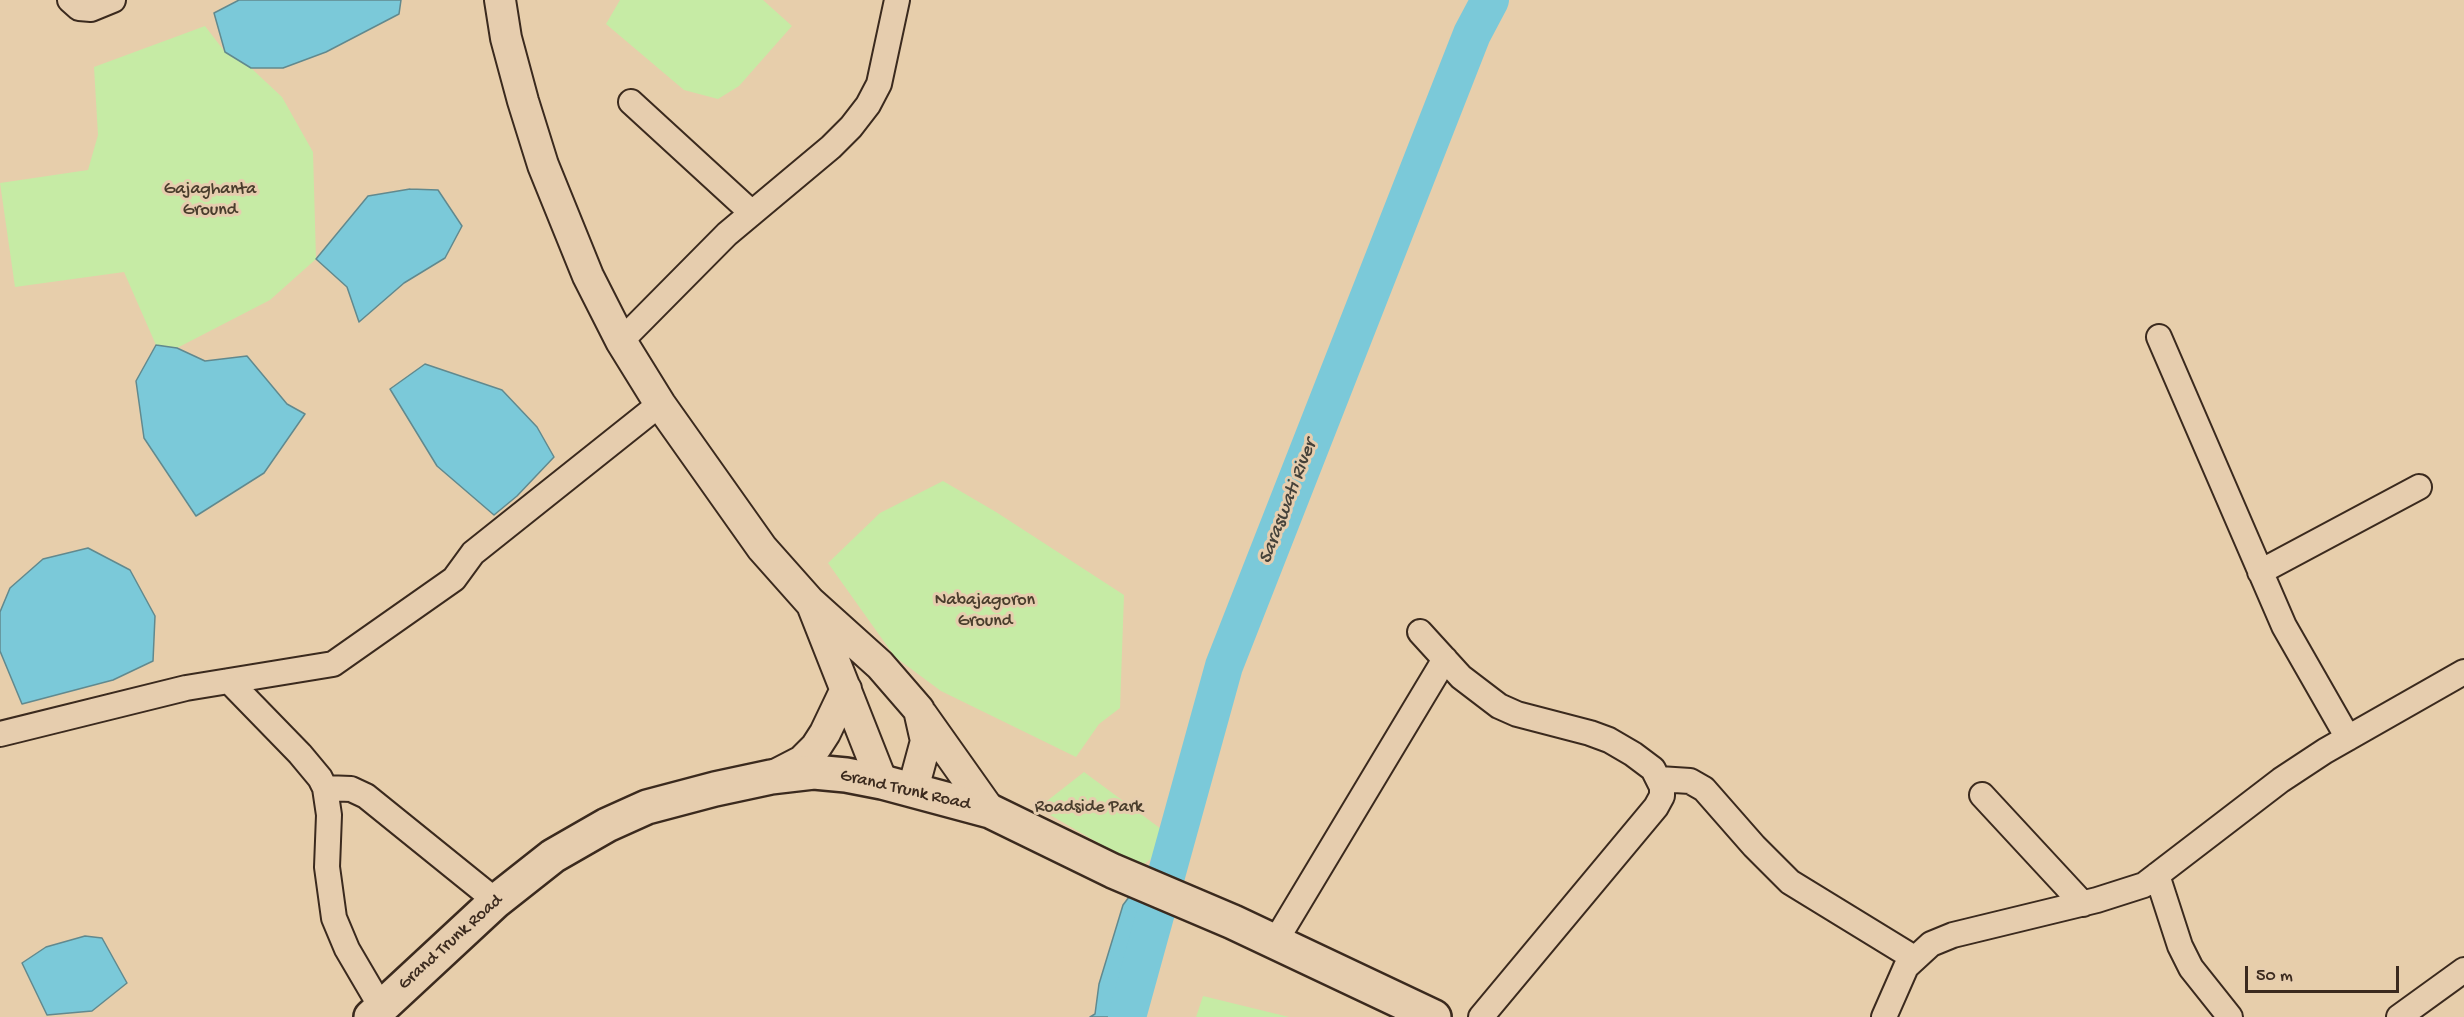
<!DOCTYPE html>
<html>
<head>
<meta charset="utf-8">
<style>
  body { margin:0 }
  #map { position:relative; width:2464px; height:1017px; overflow:hidden; background:#e7ceab; font-family:"Gochi Hand",sans-serif }
  canvas { display:block }
  .scale { position:absolute; left:2245px; top:966px; width:154px; height:27px; box-sizing:border-box; border:3px solid #3b2a1e; border-top:0; padding-left:8px; font-size:18px; line-height:21px; white-space:nowrap; color:#3b2a1e; -webkit-text-stroke:4px #e6cdae; paint-order:stroke }
</style>
</head>
<body>
<div id="map">
<canvas width="2464" height="1017"></canvas>
<div class="scale">50 m</div>
</div>
<script>
const g = document.querySelector('canvas').getContext('2d');
g.lineJoin = 'round';
function fillPath(path, color) { g.fillStyle = color; g.fill(path, 'evenodd'); }
const toPath = rows => new Path2D(rows.map(r => 'M' + r).join(''));
function trace(path, color, width, dash) { g.strokeStyle = color; g.lineWidth = width; g.lineCap = dash ? 'butt' : 'round'; g.setLineDash(dash || []); g.stroke(path); }
function label(font, color, halo, rows, align = 'center') {
  g.font = font + ' "Gochi Hand",sans-serif'; g.lineWidth = 6; g.setLineDash([]); g.textBaseline = 'middle'; g.strokeStyle = halo; g.fillStyle = color; for (const [text, x, y, turn = 0] of rows) {
    g.save(); g.translate(x, y); g.rotate((+turn || 0) * Math.PI / 180); g.textAlign = isNaN(turn) ? turn : align; if (halo) g.strokeText(text, 0, 0); g.fillText(text, 0, 0); g.restore();
  }
}
fillPath(toPath([
  [620,0,763,0,792,26,739,86,718,99,684,90,606,24],
  [205,26,225,52,251,68,282,97,313,152,316,259,270,300,177,348,156,345,124,272,15,287,0,183,88,170,98,135,94,67],
  [943,481,996,512,1124,595,1120,708,1099,724,1076,757,941,691,895,657,828,563,880,513],
  [1084,772,1176,840,1140,867,1038,808],
  [1203,996,1289,1017,1196,1017]
]), '#c6eba5');
const water = toPath([
  [239,0,401,0,399,14,326,52,283,68,251,68,225,52,214,13,239,0],
  [410,189,438,190,462,226,445,258,404,283,359,322,347,287,316,259,368,196,410,189],
  [156,345,177,348,205,361,247,356,287,404,305,414,264,473,196,516,144,438,136,381,156,345],
  [425,364,502,390,537,427,554,457,517,496,494,515,437,466,390,389,425,364],
  [88,548,130,570,155,616,153,661,113,680,22,704,0,651,0,612,10,588,43,559,88,548],
  [1132,893,1158,904,1127,1017,1090,1017,1095,1014,1099,984,1123,905,1132,893],
  [85,936,102,938,127,983,92,1011,47,1015,22,963,46,947,85,936]
]);
fillPath(water, '#7bc9d9');
trace(water, '#61898e', 1.5);
trace(toPath([
  [1127,1017,1224,666,1472,34,1490,0]
]), '#7bc9d9', 38);
const minor = toPath([
  [70,0,79,8,91,9,113,0],
  [631,102,752,213],
  [2159,337,2284,626,2348,738],
  [621,341,727,234,831,147,851,127,868,105,879,84,897,0],
  [2260,572,2419,487],
  [1420,632,1461,677,1499,706,1517,714,1590,733,1609,740,1633,754,1653,769,1662,787,1662,796,1656,807,1481,1017],
  [229,681,300,754,320,778,325,788,329,815,327,867,334,918,347,949,381,1007],
  [0,734,186,688,333,664,454,579,473,553,660,404],
  [1659,779,1690,781,1704,789,1754,846,1790,882,1914,958],
  [325,788,351,789,366,796,496,901],
  [1982,795,2083,904],
  [2157,875,2180,946,2191,968,2230,1017],
  [1275,942,1445,659],
  [1884,1017,1906,967,1931,944,1953,935,2097,900,2144,885,2281,780,2325,751,2464,672],
  [2399,1017,2464,970]
]);
const major = toPath([
  [500,0,506,38,523,101,543,165,588,276,621,341,660,404,762,548,810,602,880,665,919,710,926,741,913,789],
  [813,607,882,782],
  [922,715,990,811],
  [771,777,802,761,816,747,825,733,846,689]
]);
const highway = toPath([
  [371,1017,496,901,553,856,607,825,647,807,715,789,771,777,814,772,846,775,882,782,990,811,1113,871,1233,922,1434,1017]
]);
trace(minor, '#3b2a1e', 28);
trace(major, '#3b2a1e', 34);
trace(highway, '#3b2a1e', 38);
trace(minor, '#e6cdae', 24);
trace(major, '#e6cdae', 30);
trace(highway, '#e6cdae', 33);
label('18px', '#493d2c', '#e6cdae', [
  ["Gajaghanta",210,190],
  ["Ground",210,211],
  ["Nabajagoron",985,601],
  ["Ground",985,622],
  ["Roadside Park",1089,808]
]);
label('18px', '#3b2a1e', '#e6cdae', [
  ["Grand Trunk Road",905,791,13],
  ["Grand Trunk Road",451,943,-42]
]);
label('italic 20px', '#45423a', '#e6cdae', [
  ["Saraswati River",1289,502,-69]
]);
</script>
</body>
</html>
